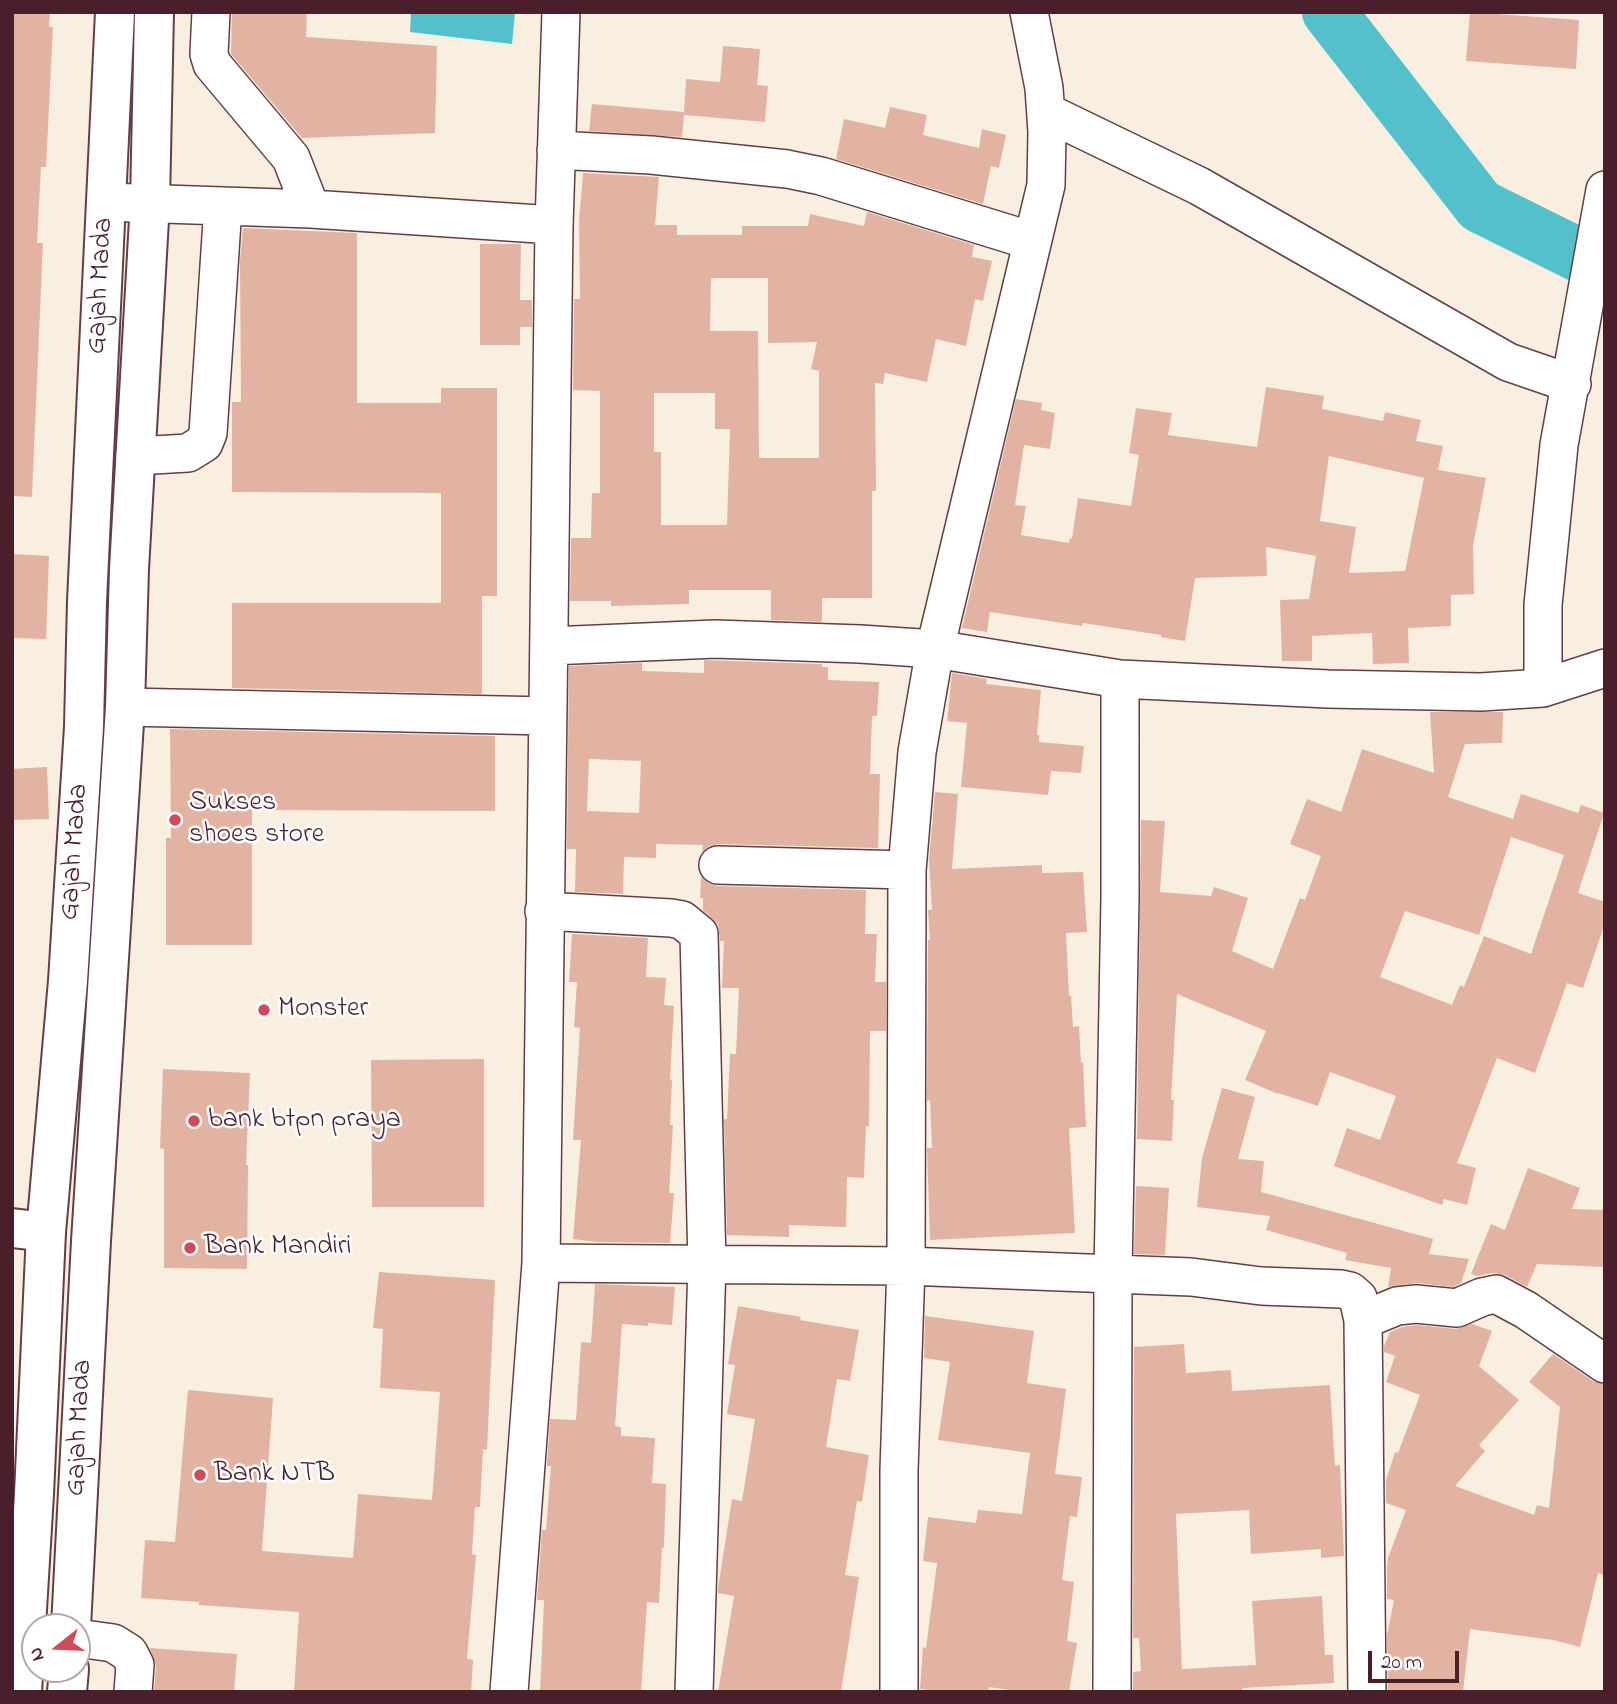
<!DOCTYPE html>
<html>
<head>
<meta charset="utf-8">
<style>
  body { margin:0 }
  #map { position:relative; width:1617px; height:1704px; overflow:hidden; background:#f9efe1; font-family:"Indie Flower",sans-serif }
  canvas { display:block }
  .frame { position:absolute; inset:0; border:14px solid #4a1f2b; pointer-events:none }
  .north { position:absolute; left:21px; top:1613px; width:70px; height:70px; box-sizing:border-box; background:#fff; border:2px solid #b7a5aa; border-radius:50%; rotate:252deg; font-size:19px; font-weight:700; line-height:28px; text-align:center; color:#4a1f2b }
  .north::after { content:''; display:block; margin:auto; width:24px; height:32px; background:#d1495b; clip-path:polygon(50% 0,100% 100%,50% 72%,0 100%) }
  .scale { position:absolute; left:1368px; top:1651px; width:91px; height:32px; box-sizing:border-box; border:4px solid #4a1f2b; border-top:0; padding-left:9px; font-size:21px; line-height:24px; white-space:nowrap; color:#4a1f2b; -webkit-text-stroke:5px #fff; paint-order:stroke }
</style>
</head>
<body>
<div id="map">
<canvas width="1617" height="1704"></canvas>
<div class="frame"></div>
<div class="north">N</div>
<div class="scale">20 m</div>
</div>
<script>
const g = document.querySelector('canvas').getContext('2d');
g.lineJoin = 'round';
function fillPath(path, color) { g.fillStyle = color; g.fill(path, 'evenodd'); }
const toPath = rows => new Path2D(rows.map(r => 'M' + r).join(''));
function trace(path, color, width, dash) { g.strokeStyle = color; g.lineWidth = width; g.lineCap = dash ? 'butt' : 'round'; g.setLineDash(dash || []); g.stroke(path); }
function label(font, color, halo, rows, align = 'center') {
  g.font = font + ' "Indie Flower",sans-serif'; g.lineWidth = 5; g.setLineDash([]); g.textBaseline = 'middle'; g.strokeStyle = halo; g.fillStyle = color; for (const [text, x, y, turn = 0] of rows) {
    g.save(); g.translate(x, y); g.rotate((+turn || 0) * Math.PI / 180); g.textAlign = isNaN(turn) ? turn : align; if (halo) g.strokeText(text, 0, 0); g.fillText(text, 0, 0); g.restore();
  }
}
fillPath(toPath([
  [411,12,515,12,512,44,410,32]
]), '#53c0cc');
trace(toPath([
  [1329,12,1480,206,1605,268]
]), '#53c0cc', 54);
fillPath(toPath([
  [12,12,50,12,49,27,53,27,46,167,41,167,37,243,43,243,32,497,12,496],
  [232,12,307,12,306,37,437,46,435,133,302,138,231,54],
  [1470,12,1579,20,1576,69,1466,61],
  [723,46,760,49,757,85,768,86,765,122,684,115,682,137,589,131,592,104,684,112,686,79,720,82],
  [890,107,927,115,923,135,979,148,982,129,1006,135,999,168,991,166,983,204,836,159,844,119,885,128],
  [583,173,659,177,655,225,677,225,677,235,742,235,742,226,808,226,810,214,864,226,867,212,974,245,972,257,992,261,983,301,975,299,966,346,936,339,927,382,885,373,883,384,875,383,876,491,872,491,872,598,822,598,822,622,771,620,771,590,689,590,689,604,611,606,611,601,570,601,571,538,591,538,592,493,600,493,600,391,573,390,574,299,580,299,579,220],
  [711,278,768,278,768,343,817,342,811,369,819,371,819,458,759,458,758,331,710,331],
  [654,393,715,393,715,429,730,429,727,525,661,525,661,452,654,452],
  [243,228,357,233,357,403,441,403,441,388,497,388,497,596,482,596,482,694,232,688,232,603,441,603,441,493,232,492,232,402,241,402,240,261],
  [480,244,521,244,520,300,532,300,532,327,520,327,520,345,480,345],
  [1266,387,1324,396,1322,409,1383,421,1385,412,1421,420,1416,441,1443,446,1438,470,1486,478,1473,546,1474,594,1451,595,1451,626,1408,628,1409,663,1373,664,1372,633,1312,636,1312,661,1282,661,1280,600,1309,599,1316,556,1266,547,1267,576,1195,578,1185,641,1161,637,1161,635,1083,623,1082,626,990,612,987,632,962,628,1016,399,1042,403,1041,410,1055,413,1050,449,1024,445,1015,505,1026,506,1021,535,1069,543,1070,538,1072,539,1078,498,1131,506,1139,455,1129,453,1136,408,1172,413,1168,435,1257,447],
  [1329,456,1424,478,1405,571,1349,573,1356,527,1320,521],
  [12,554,49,556,46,639,12,638],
  [704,660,822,664,822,667,828,667,828,680,879,682,877,716,872,716,870,774,880,774,878,848,719,844,709,846,702,852,703,845,656,844,656,858,624,857,623,894,575,892,576,849,567,849,569,666,642,663,642,671,704,673],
  [589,759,641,761,639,813,587,811],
  [952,673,987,679,986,684,1041,690,1037,735,1039,735,1039,742,1084,746,1081,773,1051,771,1048,795,961,787,967,723,947,721],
  [1430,712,1503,712,1502,743,1465,744,1448,797,1513,819,1521,794,1578,813,1581,805,1604,813,1578,893,1605,902,1605,923,1583,988,1567,983,1535,1073,1497,1058,1457,1163,1476,1168,1467,1205,1444,1199,1442,1205,1334,1166,1347,1128,1380,1140,1396,1096,1330,1072,1318,1106,1278,1093,1278,1094,1245,1080,1266,1031,1177,994,1171,1100,1174,1100,1172,1141,1137,1139,1141,820,1165,821,1160,892,1211,896,1214,887,1248,898,1232,951,1273,969,1300,898,1305,900,1321,856,1290,844,1307,799,1341,812,1362,749,1434,773],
  [1511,837,1564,855,1531,954,1484,936,1464,987,1460,985,1452,1005,1380,977,1405,911,1479,935],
  [170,729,495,736,495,811,252,810,252,945,166,945,166,838,171,838],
  [47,767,49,819,13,820,12,769],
  [935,792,958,794,952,869,1042,865,1042,873,1083,872,1087,932,1066,933,1069,996,1071,996,1073,1027,1079,1026,1081,1063,1083,1062,1086,1127,1069,1128,1075,1233,930,1240,927,1148,932,1148,930,1100,927,1101,928,940,930,940,928,910,932,910,929,860],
  [701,877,708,883,717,886,866,890,865,934,877,934,875,982,886,982,886,1031,870,1031,869,1127,866,1126,864,1178,847,1177,846,1227,789,1225,789,1237,727,1235,724,1119,727,1119,730,1054,736,1054,739,988,722,988,724,941,720,941,718,924,703,910,703,898,700,898],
  [572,934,648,938,646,977,666,978,664,1005,674,1006,670,1079,672,1080,670,1125,673,1125,669,1193,674,1193,670,1243,597,1242,573,1239,581,1140,573,1140,580,1028,574,1027,577,982,569,982],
  [484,1059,484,1207,372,1207,371,1060],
  [163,1069,250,1073,246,1165,248,1165,247,1269,164,1268,164,1149,160,1148],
  [1222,1088,1255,1097,1238,1159,1264,1161,1261,1192,1433,1239,1429,1254,1469,1259,1461,1283,1454,1287,1418,1283,1388,1287,1391,1268,1345,1260,1347,1253,1266,1230,1270,1216,1197,1207,1202,1158],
  [1528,1168,1580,1188,1572,1209,1605,1210,1605,1267,1537,1264,1527,1287,1505,1275,1492,1273,1478,1276,1471,1274,1491,1224,1505,1230],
  [1136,1186,1169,1188,1165,1255,1134,1254],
  [379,1272,495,1280,487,1450,483,1449,480,1507,475,1507,472,1554,476,1555,467,1659,473,1660,471,1692,294,1692,299,1612,199,1605,199,1602,141,1598,145,1540,175,1542,188,1390,273,1398,262,1551,353,1558,358,1494,432,1500,440,1392,380,1388,383,1329,373,1328],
  [595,1284,675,1287,672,1325,648,1323,648,1326,622,1324,615,1426,621,1427,621,1436,655,1438,652,1483,666,1484,664,1548,662,1547,659,1603,647,1602,641,1692,540,1692,544,1600,537,1600,542,1530,546,1530,551,1466,547,1466,550,1419,576,1420,581,1342,591,1343],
  [738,1306,801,1317,800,1320,859,1330,850,1381,837,1379,826,1447,869,1455,862,1502,857,1501,845,1575,859,1577,841,1692,718,1692,734,1596,718,1593,718,1588,732,1499,742,1501,755,1419,727,1414,735,1365,728,1364],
  [925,1316,1034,1331,1027,1383,1066,1389,1055,1474,1082,1477,1077,1517,1070,1516,1062,1580,1074,1582,1067,1641,1077,1643,1069,1692,1021,1692,989,1687,988,1692,941,1692,920,1689,923,1647,926,1648,937,1563,923,1561,928,1517,976,1523,978,1510,1022,1514,1030,1453,938,1440,950,1362,924,1358],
  [1472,1324,1492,1331,1479,1366,1519,1400,1479,1445,1485,1451,1455,1486,1534,1515,1537,1505,1549,1508,1560,1407,1529,1382,1553,1354,1593,1381,1605,1385,1605,1575,1598,1573,1580,1647,1553,1640,1470,1629,1463,1692,1388,1691,1387,1635,1394,1600,1387,1599,1387,1569,1388,1558,1406,1510,1386,1503,1386,1480,1395,1452,1398,1453,1420,1395,1386,1382,1395,1356,1384,1352,1384,1346,1390,1332,1402,1327,1416,1325,1456,1329],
  [1184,1344,1186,1373,1231,1370,1232,1391,1330,1385,1335,1466,1340,1465,1344,1556,1321,1558,1321,1549,1251,1554,1249,1510,1176,1514,1182,1669,1256,1665,1252,1601,1322,1596,1325,1655,1333,1655,1334,1683,1242,1688,1243,1692,1133,1692,1133,1672,1141,1671,1139,1638,1133,1638,1134,1347],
  [150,1648,237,1654,234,1692,154,1692,156,1666]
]), '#e2b3a2');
const minor = toPath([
  [211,12,209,54,212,64,291,158,311,209],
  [1046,112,1199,186,1508,362,1572,384],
  [556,150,651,155,787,169,821,176,1032,241],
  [106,202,311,209,554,225,541,1263,509,1692],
  [554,225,561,12],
  [135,456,188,453,204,443,208,433,223,206],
  [550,646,715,639,860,644,935,649,1120,679,1328,689,1481,692,1543,688,1605,668],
  [1543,688,1543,605,1559,445,1605,190],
  [125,707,548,716],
  [718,865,907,870],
  [544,911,671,918,682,920,699,934,707,1264,694,1692],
  [541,1263,906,1266,1113,1274,1120,898,1120,679],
  [1363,1320,1397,1306,1416,1304,1457,1308,1482,1297,1496,1294,1526,1310,1605,1364],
  [77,1638,113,1643,129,1653,135,1665,133,1692],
  [899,1692,899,1470,906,1266,907,870,917,752,935,649,1046,185,1047,132,1044,88,1029,12],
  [1112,1692,1113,1274,1191,1277,1261,1286,1341,1289,1350,1291,1358,1298,1363,1320,1367,1692]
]);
const major = toPath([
  [12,1228,46,1232]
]);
const highway = toPath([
  [71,1627,91,1241,125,707,129,569,150,202,154,12],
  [22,1692,34,1494,46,1232,68,981,84,727,87,601,115,12],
  [67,1692,69,1669]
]);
trace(minor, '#643e46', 40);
trace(major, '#643e46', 42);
trace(highway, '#643e46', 42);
trace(minor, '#fff', 37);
trace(major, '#fff', 38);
trace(highway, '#fff', 38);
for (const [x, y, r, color] of [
  [175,820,7,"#d1495b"],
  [264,1010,7,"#d1495b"],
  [194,1121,7,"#d1495b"],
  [190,1248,7,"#d1495b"],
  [200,1475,7,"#d1495b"]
]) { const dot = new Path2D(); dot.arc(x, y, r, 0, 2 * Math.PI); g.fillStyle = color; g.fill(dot); trace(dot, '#fff', 2.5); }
label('28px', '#4a1f2b', '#fff', [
  ["Gajah Mada",102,286,-87],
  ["Gajah Mada",76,852,-86],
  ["Gajah Mada",81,1428,-87]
]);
label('28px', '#4a1f2b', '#fff', [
  ["Sukses",189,804],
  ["shoes store",189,836],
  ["Monster",278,1010],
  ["bank btpn praya",208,1121],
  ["Bank Mandiri",204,1248],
  ["Bank NTB",214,1475]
], 'left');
</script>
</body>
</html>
